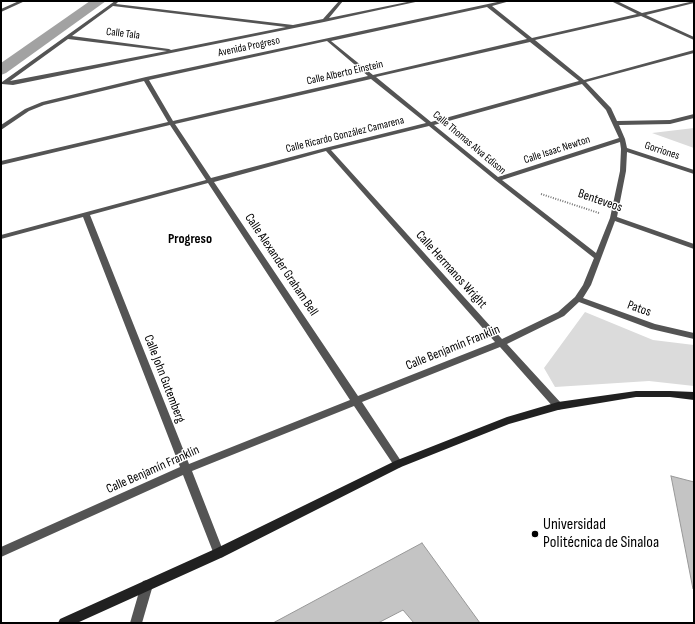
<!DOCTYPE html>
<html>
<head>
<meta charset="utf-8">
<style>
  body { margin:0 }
  #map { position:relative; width:695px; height:624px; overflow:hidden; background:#fff; font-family:"Sofia Sans Condensed",sans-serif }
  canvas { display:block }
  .frame { position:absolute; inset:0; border:2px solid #000; pointer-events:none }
</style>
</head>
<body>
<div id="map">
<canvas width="695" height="624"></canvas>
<div class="frame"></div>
</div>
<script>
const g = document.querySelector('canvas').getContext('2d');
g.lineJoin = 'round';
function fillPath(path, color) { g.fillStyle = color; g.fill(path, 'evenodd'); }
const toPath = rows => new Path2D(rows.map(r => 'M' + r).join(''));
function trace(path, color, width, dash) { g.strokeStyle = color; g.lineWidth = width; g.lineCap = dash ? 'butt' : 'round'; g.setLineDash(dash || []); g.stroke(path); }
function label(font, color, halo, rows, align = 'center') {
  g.font = font + ' "Sofia Sans Condensed",sans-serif'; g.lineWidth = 3; g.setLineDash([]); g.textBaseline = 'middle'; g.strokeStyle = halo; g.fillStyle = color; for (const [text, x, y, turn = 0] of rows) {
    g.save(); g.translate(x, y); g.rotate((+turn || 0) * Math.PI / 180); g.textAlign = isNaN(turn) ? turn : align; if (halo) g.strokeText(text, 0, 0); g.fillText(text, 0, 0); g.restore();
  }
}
fillPath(toPath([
  [694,128,694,148,652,133],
  [585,312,653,340,694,345,694,386,649,381,555,387,544,368]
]), '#dbdbdb');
fillPath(toPath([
  [90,1,106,1,6,73,1,75,1,63,90,1]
]), '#a2a2a2');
const building = toPath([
  [671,476,694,482,694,590,693,589,671,476],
  [422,543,480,623,414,623,403,610,378,623,273,623,422,543]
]);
fillPath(building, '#c4c4c4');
trace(building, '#989898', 1);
trace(toPath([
  [541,194,599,213]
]), '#767676', 2, [1, 1.5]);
fillPath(toPath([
  [147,580,151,581,153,585,142,623,130,623,141,585,143,581,147,580]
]), '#545454');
fillPath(toPath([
  [19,1,25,1,1,12,1,9,19,1],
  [115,1,118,2,116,4,293,25,323,19,339,1,343,1,329,18,412,1,420,1,324,22,176,52,13,85,2,84,2,82,115,1],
  [113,6,286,27,171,50,169,49,72,36,113,6],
  [68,39,167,51,10,81,68,39],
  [502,1,510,1,492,6,532,38,637,14,611,1,617,1,642,13,694,1,694,3,646,15,694,37,694,40,641,16,535,40,584,80,694,50,694,53,586,82,611,108,617,121,670,120,694,114,694,118,670,124,619,125,625,139,627,148,694,170,694,174,627,152,626,171,617,217,694,244,694,249,615,221,591,285,583,298,655,324,694,333,694,339,651,329,579,302,564,316,507,344,561,403,563,406,561,409,558,410,555,409,500,347,362,402,401,461,403,464,401,467,398,468,395,467,354,406,192,471,224,553,223,557,219,558,215,557,183,475,1,557,1,547,180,467,83,217,1,239,1,235,206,180,170,125,1,165,1,161,168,122,144,81,44,105,29,111,1,130,1,125,25,109,42,102,146,77,502,1],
  [487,7,527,39,373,75,331,41,487,7],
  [327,41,368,76,173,121,149,80,327,41],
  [530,42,579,81,431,122,376,77,530,42],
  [371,79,426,123,325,148,211,178,175,124,371,79],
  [582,84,606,110,619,138,498,177,434,125,582,84],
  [429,126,495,180,594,258,583,285,575,297,558,312,502,339,331,150,429,126],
  [620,142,621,149,620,171,610,218,596,253,502,180,620,142],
  [326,151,495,342,358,396,214,182,326,151],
  [208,183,350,400,189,464,90,215,208,183]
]), '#545454');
fillPath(toPath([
  [636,391,670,391,694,392,694,400,670,397,636,397,558,410,509,424,401,467,223,557,77,623,58,623,60,619,215,549,395,461,507,417,558,402,636,391]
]), '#212121');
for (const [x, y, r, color] of [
  [535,534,4,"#000"]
]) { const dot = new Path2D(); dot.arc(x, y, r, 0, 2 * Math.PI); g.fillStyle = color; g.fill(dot); trace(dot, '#fff', 1.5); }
label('11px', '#000', '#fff', [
  ["Calle Tala",123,34,7],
  ["Avenida Progreso",249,47,-12],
  ["Calle Alberto Einstein",345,73,-13],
  ["Calle Ricardo González Camarena",345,135,-14],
  ["Calle Thomas Alva Edison",469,143,40],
  ["Calle Isaac Newton",557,150,-18],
  ["Gorriones",662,151,18]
]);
label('13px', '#000', '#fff', [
  ["Benteveos",600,201,19],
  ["Calle Alexander Graham Bell",281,265,56],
  ["Calle Hermanos Wright",451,270,48],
  ["Patos",639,309,20],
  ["Calle Benjamín Franklin",453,348,-22],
  ["Calle John Gutemberg",164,379,69],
  ["Calle Benjamín Franklin",153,470,-24]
]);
label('bold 14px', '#000', '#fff', [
  ["Progreso",190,239]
]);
label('16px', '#000', '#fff', [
  ["Universidad",543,525],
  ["Politécnica de Sinaloa",543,543]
], 'left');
</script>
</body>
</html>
